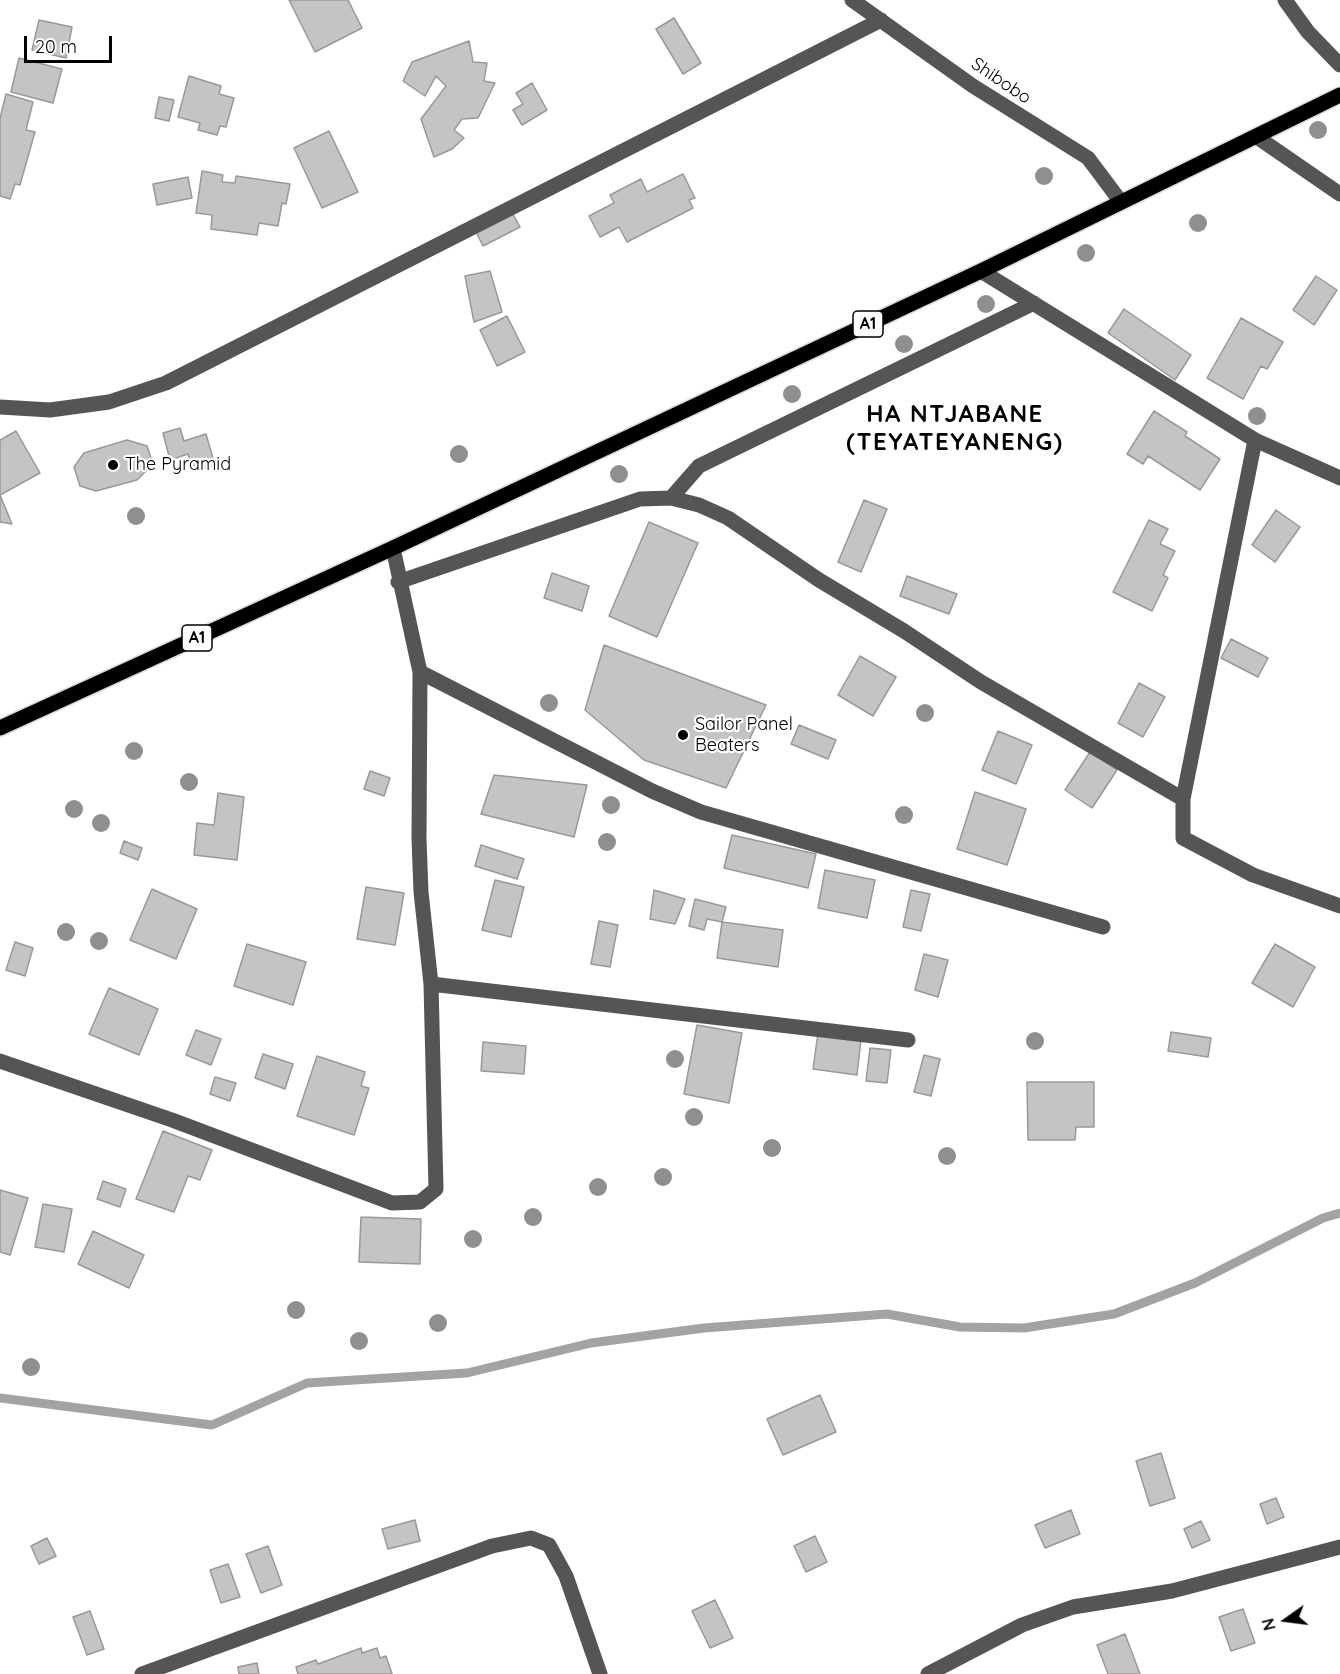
<!DOCTYPE html>
<html>
<head>
<meta charset="utf-8">
<style>
  body { margin:0 }
  #map { position:relative; width:1340px; height:1674px; overflow:hidden; background:#fff; font-family:Quicksand,sans-serif }
  canvas { display:block }
  .north { position:absolute; left:1256px; top:1590px; width:60px; height:60px; -webkit-text-stroke:4px #fff; paint-order:stroke; rotate:256deg; font-size:16px; font-weight:700; line-height:24px; text-align:center; color:#000 }
  .north::after { content:''; display:block; margin:auto; width:21px; height:27px; background:#000; clip-path:polygon(50% 0,100% 100%,50% 72%,0 100%) }
  .scale { position:absolute; left:24px; top:36px; width:88px; height:27px; box-sizing:border-box; border:3px solid #000; border-top:0; padding-left:8px; font-size:18px; line-height:21px; white-space:nowrap; color:#000; -webkit-text-stroke:4px #fff; paint-order:stroke }
</style>
</head>
<body>
<div id="map">
<canvas width="1340" height="1674"></canvas>
<div class="north">N</div>
<div class="scale">20 m</div>
</div>
<script>
const g = document.querySelector('canvas').getContext('2d');
g.lineJoin = 'round';
const toPath = rows => new Path2D(rows.map(r => 'M' + r).join(''));
function trace(path, color, width, dash) { g.strokeStyle = color; g.lineWidth = width; g.lineCap = dash ? 'butt' : 'round'; g.setLineDash(dash || []); g.stroke(path); }
function fillPath(path, color) { g.fillStyle = color; g.fill(path, 'evenodd'); }
function label(font, color, halo, rows, align = 'center') {
  g.font = font + ' Quicksand,sans-serif'; g.lineWidth = 4.5; g.setLineDash([]); g.textBaseline = 'middle'; g.strokeStyle = halo; g.fillStyle = color; for (const [text, x, y, turn = 0] of rows) {
    g.save(); g.translate(x, y); g.rotate((+turn || 0) * Math.PI / 180); g.textAlign = isNaN(turn) ? turn : align; if (halo) g.strokeText(text, 0, 0); g.fillText(text, 0, 0); g.restore();
  }
}
trace(toPath([
  [0,1398,212,1425,307,1383,467,1373,591,1343,704,1328,887,1314,960,1327,1024,1328,1114,1314,1195,1283,1323,1218,1340,1213]
]), '#a3a3a3', 9);
const building = toPath([
  [289,0,348,0,362,28,315,52,289,0],
  [674,18,701,63,683,74,656,29,674,18],
  [39,20,72,27,66,58,32,50,39,20],
  [469,41,473,62,487,63,484,81,495,83,478,118,462,119,454,130,464,138,452,149,434,157,421,119,446,86,436,76,425,96,403,81,412,62,469,41],
  [19,58,62,69,53,103,11,92,19,58],
  [189,76,221,86,219,94,234,98,226,127,220,126,217,135,198,130,200,123,178,117,189,76],
  [532,83,547,110,522,125,513,110,523,104,516,93,532,83],
  [6,94,33,102,26,130,35,132,20,185,15,184,10,199,0,196,0,118,6,94],
  [159,97,174,100,169,121,155,118,159,97],
  [329,131,358,192,322,208,294,148,329,131],
  [202,171,223,175,222,182,235,183,236,176,290,184,286,204,282,203,278,226,259,223,257,235,211,229,212,215,196,213,202,171],
  [683,174,695,198,689,200,693,208,627,242,619,227,600,237,589,216,614,203,610,195,641,179,647,192,683,174],
  [188,177,192,198,157,205,153,184,188,177],
  [513,214,520,227,483,246,476,232,513,214],
  [490,271,502,312,474,322,465,276,490,271],
  [1316,276,1337,290,1314,325,1293,310,1316,276],
  [1124,309,1191,355,1175,380,1108,333,1124,309],
  [507,316,525,352,497,366,480,330,507,316],
  [1241,318,1283,342,1267,369,1261,366,1243,399,1207,378,1241,318],
  [1154,411,1187,432,1185,436,1220,459,1200,490,1148,456,1143,464,1127,454,1154,411],
  [180,428,184,441,206,434,215,465,193,471,188,454,170,460,163,433,180,428],
  [16,431,40,473,0,495,12,524,0,522,0,440,16,431],
  [127,440,147,446,153,464,137,480,96,491,80,486,74,467,84,453,127,440],
  [864,500,887,509,861,572,838,562,864,500],
  [1276,510,1300,527,1275,562,1252,545,1276,510],
  [1149,520,1168,529,1160,544,1175,551,1163,575,1168,578,1152,611,1113,592,1149,520],
  [649,522,698,543,657,637,609,616,649,522],
  [552,573,589,586,582,611,544,598,552,573],
  [907,576,957,594,949,614,900,596,907,576],
  [1231,639,1268,658,1258,677,1221,658,1231,639],
  [604,645,766,705,726,788,644,760,585,710,604,645],
  [860,656,896,677,873,716,838,695,860,656],
  [1139,683,1165,697,1143,737,1118,723,1139,683],
  [799,725,836,740,828,759,791,744,799,725],
  [998,731,1032,745,1016,784,982,770,998,731],
  [1090,752,1117,770,1092,808,1065,790,1090,752],
  [370,771,390,778,384,796,364,789,370,771],
  [494,775,587,785,574,837,481,814,494,775],
  [975,792,1026,809,1007,865,957,849,975,792],
  [218,793,244,797,237,860,194,855,197,823,214,825,218,793],
  [732,835,816,854,808,888,724,868,732,835],
  [124,841,142,848,138,860,120,853,124,841],
  [481,845,524,859,517,879,475,866,481,845],
  [825,870,875,880,867,918,818,908,825,870],
  [495,880,524,887,511,937,482,930,495,880],
  [366,887,404,893,395,945,357,939,366,887],
  [152,889,197,909,176,959,130,940,152,889],
  [654,890,685,899,675,924,650,919,654,890],
  [911,890,930,894,921,931,903,927,911,890],
  [695,899,726,907,722,922,707,919,704,930,689,926,695,899],
  [599,921,618,925,610,967,591,964,599,921],
  [722,922,783,930,778,967,717,958,722,922],
  [15,942,33,948,25,976,6,970,15,942],
  [247,944,306,962,293,1005,234,986,247,944],
  [1275,944,1315,967,1293,1007,1252,983,1275,944],
  [924,954,948,960,938,997,915,990,924,954],
  [109,988,158,1009,139,1055,89,1034,109,988],
  [697,1025,742,1033,729,1103,684,1094,697,1025],
  [196,1030,221,1039,211,1065,186,1055,196,1030],
  [1171,1032,1211,1038,1208,1057,1168,1051,1171,1032],
  [818,1033,861,1039,857,1075,813,1069,818,1033],
  [483,1042,526,1046,524,1074,481,1071,483,1042],
  [870,1048,891,1050,887,1083,866,1081,870,1048],
  [263,1054,293,1064,285,1089,255,1078,263,1054],
  [924,1055,940,1059,931,1096,914,1092,924,1055],
  [317,1056,365,1072,361,1086,369,1088,354,1135,297,1116,317,1056],
  [215,1077,236,1083,230,1101,210,1094,215,1077],
  [1027,1082,1094,1082,1094,1127,1076,1127,1075,1140,1028,1140,1027,1082],
  [163,1131,212,1150,200,1180,188,1176,174,1212,136,1199,163,1131],
  [103,1181,126,1189,120,1207,97,1199,103,1181],
  [0,1190,28,1198,10,1255,0,1252,0,1190],
  [43,1204,72,1209,64,1252,35,1247,43,1204],
  [361,1217,421,1219,420,1264,359,1262,361,1217],
  [93,1231,144,1255,129,1288,78,1264,93,1231],
  [820,1395,836,1432,783,1455,767,1419,820,1395],
  [1161,1453,1175,1498,1150,1506,1136,1461,1161,1453],
  [1276,1498,1284,1517,1267,1524,1260,1504,1276,1498],
  [1071,1510,1080,1534,1045,1548,1035,1525,1071,1510],
  [415,1520,420,1541,388,1549,382,1529,415,1520],
  [1201,1521,1210,1540,1192,1548,1184,1529,1201,1521],
  [815,1536,827,1562,806,1572,794,1546,815,1536],
  [47,1538,56,1556,39,1564,31,1546,47,1538],
  [268,1546,282,1585,261,1593,246,1554,268,1546],
  [228,1564,240,1597,221,1603,210,1570,228,1564],
  [715,1600,733,1638,710,1648,692,1611,715,1600],
  [1243,1609,1255,1643,1231,1651,1219,1617,1243,1609],
  [90,1611,104,1649,87,1655,73,1617,90,1611],
  [1125,1634,1140,1674,1108,1674,1097,1645,1125,1634],
  [361,1648,362,1653,377,1648,380,1658,386,1656,392,1674,298,1674,296,1667,316,1660,318,1664,361,1648],
  [257,1663,259,1674,239,1674,238,1667,257,1663]
]);
fillPath(building, '#c4c4c4');
trace(building, '#999', 1.5);
const major = toPath([
  [0,728,393,548,981,271,1340,95]
]);
trace(major, '#dbdbdb', 18);
trace(toPath([
  [852,0,973,86,1088,158,1121,202],
  [1285,0,1308,32,1340,65],
  [1257,137,1340,194],
  [981,271,1255,440,1340,478],
  [0,407,50,410,109,402,166,383,881,20],
  [1255,440,1183,799,1183,838,1253,875,1340,906],
  [671,498,699,466,1034,303],
  [398,582,640,499,671,498,699,505,728,518,819,580,904,631,981,682,1183,799],
  [420,672,652,791,701,812,1103,927],
  [431,984,908,1040],
  [0,1061,172,1120,392,1203,420,1202,436,1189,431,984,421,892,419,839,420,672,393,548],
  [142,1674,492,1546,531,1538,549,1545,566,1576,600,1674],
  [928,1674,1022,1625,1073,1607,1172,1591,1340,1547]
]), '#555', 15);
trace(major, '#000', 15);
g.fillStyle = '#8f8f8f';
for (const [x, y] of [
  [1318,130],
  [1044,176],
  [1198,223],
  [1086,253],
  [986,304],
  [904,344],
  [792,394],
  [1257,416],
  [459,454],
  [619,474],
  [136,516],
  [549,703],
  [925,713],
  [134,751],
  [189,782],
  [611,805],
  [74,809],
  [904,815],
  [101,823],
  [607,842],
  [66,932],
  [99,941],
  [1035,1041],
  [675,1059],
  [694,1117],
  [772,1148],
  [947,1156],
  [663,1177],
  [598,1187],
  [533,1217],
  [473,1239],
  [296,1310],
  [438,1323],
  [359,1341],
  [31,1367]
]) { g.beginPath(); g.arc(x, y, 9, 0, 2 * Math.PI); g.fill(); }
for (const [x, y, r, color] of [
  [113,465,6,"#000"],
  [683,735,6,"#000"]
]) { const dot = new Path2D(); dot.arc(x, y, r, 0, 2 * Math.PI); g.fillStyle = color; g.fill(dot); trace(dot, '#fff', 2); }
for (const [x, y, w] of [
  [868,324,30],
  [197,638,30]
]) { const box = new Path2D(); box.roundRect(x - w / 2, y - 13, w, 26, 4.5); g.fillStyle = '#fff'; g.fill(box); trace(box, '#000', 1.5); }
label('bold 16px', '#000', null, [
  ["A1",868,324],
  ["A1",197,638]
]);
label('18px', '#000', '#fff', [
  ["Shibobo",1001,81,34]
]);
label('18px', '#000', '#fff', [
  ["The Pyramid",125,465],
  ["Sailor Panel",695,725],
  ["Beaters",695,746]
], 'left');
g.letterSpacing = '1.5px';
label('bold 24px', '#000', '#fff', [
  ["HA NTJABANE",955,415],
  ["(TEYATEYANENG)",955,443]
]);
g.letterSpacing = '0px';
</script>
</body>
</html>
